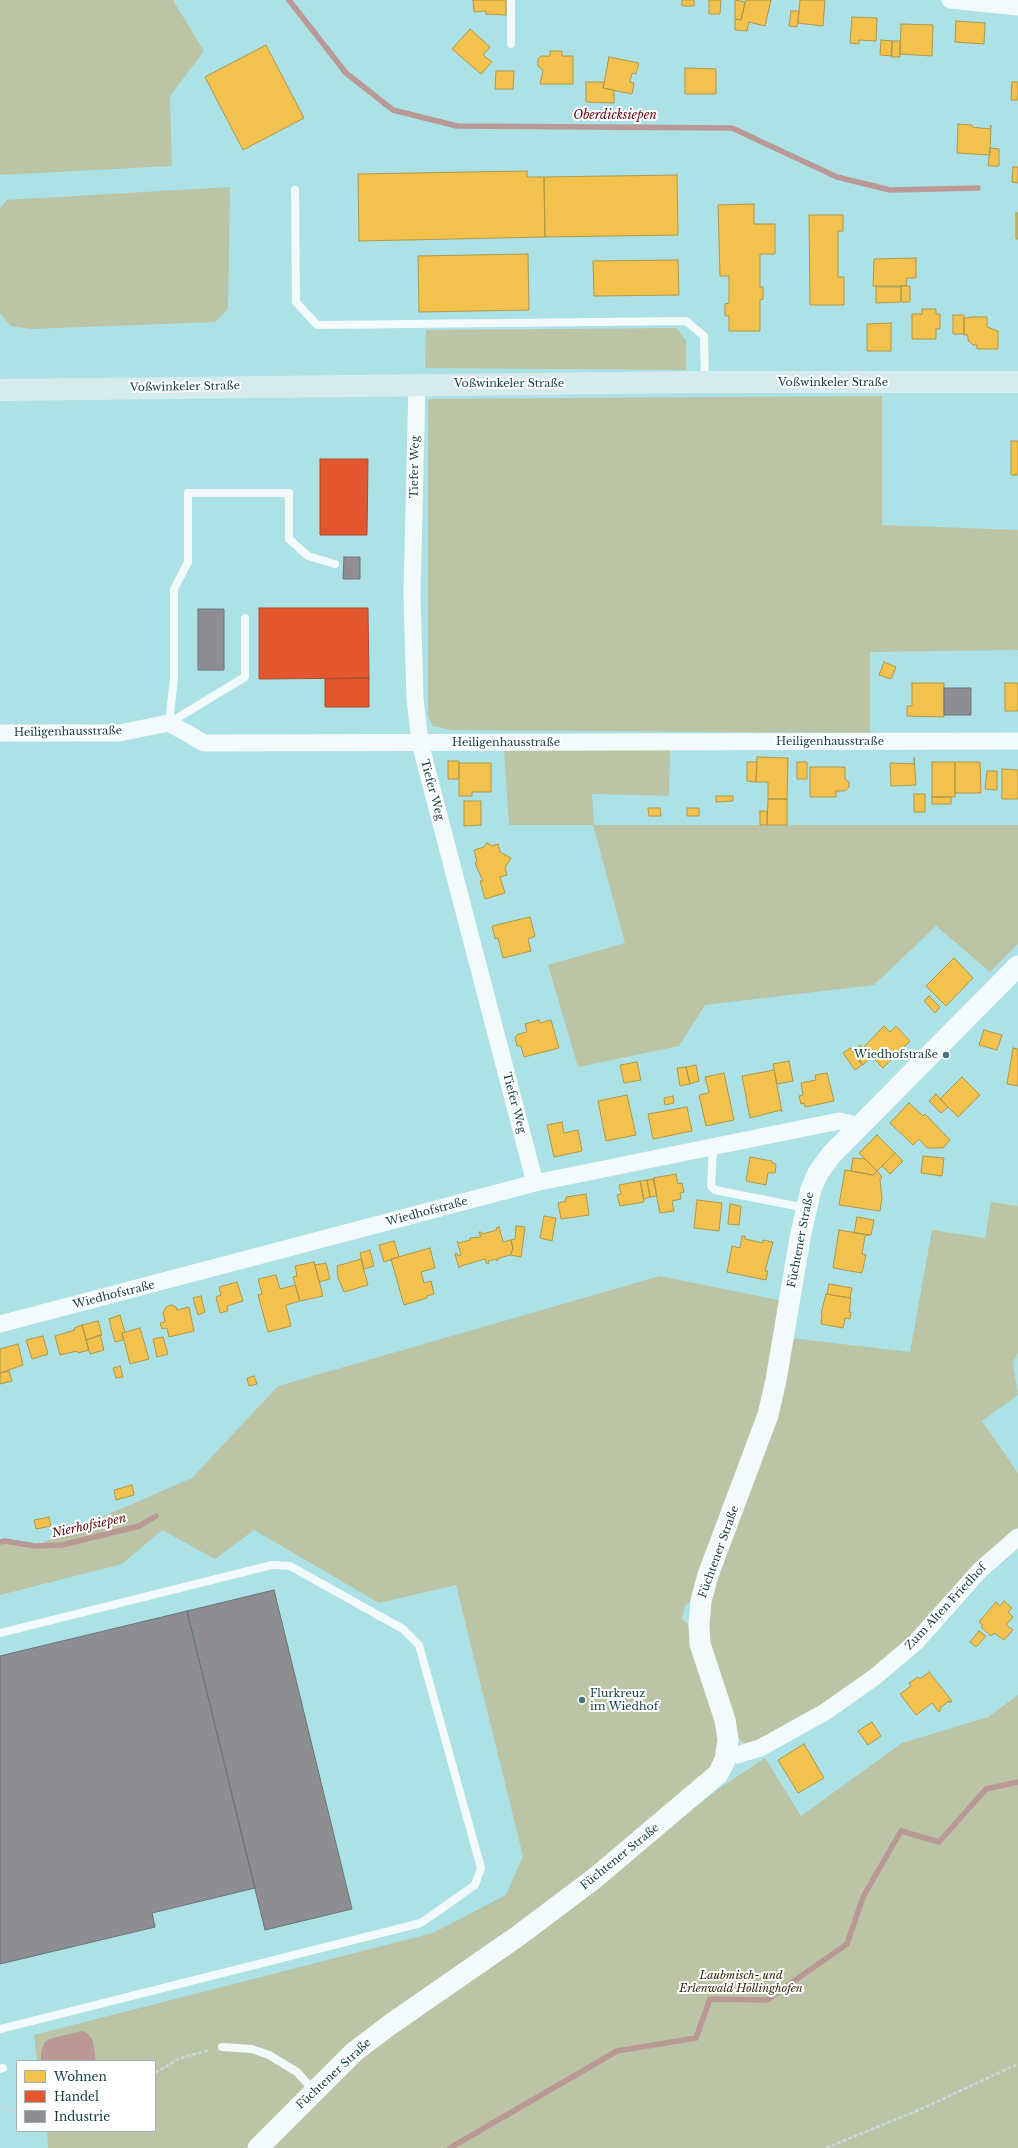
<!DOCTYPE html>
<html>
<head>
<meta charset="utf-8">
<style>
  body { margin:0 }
  #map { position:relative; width:1018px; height:2148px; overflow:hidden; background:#ace1e6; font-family:"Libre Baskerville",serif }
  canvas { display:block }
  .legend { position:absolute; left:16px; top:2060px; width:140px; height:72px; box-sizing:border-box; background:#fff; border:1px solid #9fb1b2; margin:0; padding:5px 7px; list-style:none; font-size:12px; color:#103b3f }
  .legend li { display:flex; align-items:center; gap:8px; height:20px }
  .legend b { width:20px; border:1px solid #9fb1b2 }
</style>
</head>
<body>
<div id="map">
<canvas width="1018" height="2148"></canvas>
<ul class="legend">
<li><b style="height:11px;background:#f2c14e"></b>Wohnen</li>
<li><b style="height:11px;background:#e4572e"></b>Handel</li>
<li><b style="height:11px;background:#8d8d92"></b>Industrie</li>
</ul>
</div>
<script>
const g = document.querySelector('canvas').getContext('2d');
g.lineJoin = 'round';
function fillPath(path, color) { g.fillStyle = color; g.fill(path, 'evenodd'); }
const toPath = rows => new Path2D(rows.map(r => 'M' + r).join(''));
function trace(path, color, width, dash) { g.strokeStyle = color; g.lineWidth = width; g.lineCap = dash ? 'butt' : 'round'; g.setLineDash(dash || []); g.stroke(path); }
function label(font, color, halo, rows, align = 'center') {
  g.font = font + ' "Libre Baskerville",serif'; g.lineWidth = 4; g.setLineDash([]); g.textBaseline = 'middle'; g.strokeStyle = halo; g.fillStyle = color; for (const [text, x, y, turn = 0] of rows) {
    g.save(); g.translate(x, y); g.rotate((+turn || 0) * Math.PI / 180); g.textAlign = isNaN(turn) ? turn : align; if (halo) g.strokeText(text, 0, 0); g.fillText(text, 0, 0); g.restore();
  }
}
fillPath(toPath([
  [0,0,173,0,204,51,170,96,172,166,0,175],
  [230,187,228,309,215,322,30,329,11,326,0,313,0,208,7,200],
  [677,328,686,341,686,370,425,368,426,330],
  [882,396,882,525,1018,530,1018,650,870,652,870,733,450,730,433,726,428,716,428,399],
  [670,748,669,796,592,794,594,825,1018,825,1018,944,990,972,936,926,874,985,705,1005,679,1046,578,1067,548,965,625,943,593,825,509,825,504,750],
  [991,1202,1018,1206,1018,1353,1013,1363,1018,1395,982,1421,1018,1473,1018,1530,936,1613,870,1675,762,1741,745,1744,738,1738,712,1654,708,1626,709,1603,791,1338,910,1352,932,1230,985,1238],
  [660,1276,783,1301,773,1371,693,1599,685,1606,682,1619,692,1628,721,1731,715,1759,707,1776,642,1848,717,1790,765,1758,801,1816,902,1743,988,1717,1018,1695,1018,2148,48,2148,47,2131,155,2131,155,2061,96,2061,93,2040,41,2053,41,2061,37,2061,34,2035,433,1933,506,1895,523,1856,456,1585,379,1603,254,1530,215,1559,162,1530,122,1564,0,1595,0,1539,35,1546,192,1478,278,1386]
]), '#bcc4a6');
fillPath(toPath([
  [82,2031,87,2033,93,2040,96,2061,41,2061,41,2053,44,2043,49,2039]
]), '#b99896');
const homes = toPath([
  [473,0,506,0,506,15,486,14,486,11,474,12,473,0],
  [682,0,694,0,694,6,682,6,682,0],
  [709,0,721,0,720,14,709,14,709,0],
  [735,0,745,2,741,20,735,19,735,0],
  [746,0,771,0,765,26,749,22,747,31,735,30,735,19,741,20,746,0],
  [800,0,825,0,823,26,798,23,800,0],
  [791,11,799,11,797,27,789,26,791,11],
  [852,17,877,18,876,41,859,40,859,44,850,43,852,17],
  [956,21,985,23,984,44,955,42,956,21],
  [901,24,933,25,932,56,900,54,901,24],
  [470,29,490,47,483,55,492,62,481,74,452,49,470,29],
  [881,40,892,41,892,56,880,55,881,40],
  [892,41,900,41,900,57,891,57,892,41],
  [266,45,304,118,243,150,205,77,266,45],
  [550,51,562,51,562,56,573,56,573,84,540,84,543,70,538,66,538,59,541,56,550,56,550,51],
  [609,57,639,63,636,74,632,73,630,82,634,83,632,94,603,88,609,57],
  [685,68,716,69,716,94,685,94,685,68],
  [496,71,514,71,513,89,495,89,496,71],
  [586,82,604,82,603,88,614,90,614,103,586,102,586,82],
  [1012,82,1018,82,1018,100,1011,100,1012,82],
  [958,124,972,125,972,127,990,129,991,125,990,155,957,153,958,124],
  [990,148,999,149,999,166,988,166,990,148],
  [1013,167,1018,167,1018,183,1012,182,1013,167],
  [527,171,527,177,544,177,545,237,359,241,358,174,527,171],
  [677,175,678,235,545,237,544,177,677,175],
  [754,204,754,224,775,224,775,254,760,254,760,287,763,287,763,299,760,300,760,331,729,331,729,316,725,316,725,304,729,303,729,276,720,276,718,205,754,204],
  [1016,213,1018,213,1018,239,1016,239,1016,213],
  [809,215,843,215,843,231,838,231,838,277,844,277,844,305,810,305,809,215],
  [528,254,529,310,419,312,418,256,528,254],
  [916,258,916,278,907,278,906,286,873,286,874,259,916,258],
  [678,260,679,295,594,296,593,261,678,260],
  [901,286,910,286,910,302,901,302,901,286],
  [876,287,901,287,901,302,876,303,876,287],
  [922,309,936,309,936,314,940,314,940,329,936,329,936,339,912,339,912,314,922,314,922,309],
  [953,315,964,315,964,334,953,334,953,315],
  [973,317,987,317,987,327,998,331,998,349,977,349,977,345,973,345,968,340,968,335,964,335,964,318,973,317],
  [891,323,891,351,867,351,867,324,891,323],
  [1011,441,1018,441,1018,475,1011,475,1011,441],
  [884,662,896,667,891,679,879,675,884,662],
  [912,683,944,683,944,717,907,716,907,706,912,706,912,683],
  [1005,683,1018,683,1018,711,1005,711,1005,683],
  [757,757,788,758,787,799,768,799,768,782,756,782,757,757],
  [914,758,916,785,891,786,890,763,914,764,914,758],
  [448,761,459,761,459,779,448,779,448,761],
  [747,762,757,762,756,782,747,781,747,762],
  [797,762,807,762,807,779,797,779,797,762],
  [932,762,955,762,955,797,932,797,932,762],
  [955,762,980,762,981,793,955,793,955,762],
  [459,763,491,763,491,792,472,792,472,796,459,796,459,763],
  [810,767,845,767,845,779,849,782,849,787,845,791,836,791,836,797,810,797,810,767],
  [1002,769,1018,770,1018,799,1002,799,1002,769],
  [987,771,997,771,997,790,985,789,987,771],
  [914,794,925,794,925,812,914,812,914,794],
  [716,796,733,796,733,801,716,802,716,796],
  [932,797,951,797,951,804,932,804,932,797],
  [768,799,787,799,787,825,767,825,768,799],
  [464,801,481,801,481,825,464,826,464,801],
  [648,808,660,808,661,816,649,816,648,808],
  [687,808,699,808,699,816,687,816,687,808],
  [760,811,767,811,767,825,760,825,760,811],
  [487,843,492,846,498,844,500,852,511,858,505,868,507,875,500,877,505,893,485,899,480,881,483,881,475,863,477,862,474,850,484,847,487,843],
  [530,917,535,936,528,939,531,951,503,958,498,938,495,939,492,926,530,917],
  [954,958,973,978,946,1006,926,986,954,958],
  [929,996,940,1007,935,1013,924,1001,929,996],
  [539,1020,540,1023,551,1020,559,1048,524,1057,521,1046,517,1046,515,1038,518,1034,527,1032,525,1024,539,1020],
  [884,1026,890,1032,896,1026,910,1041,883,1068,863,1048,884,1026],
  [984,1030,1002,1035,997,1050,979,1045,984,1030],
  [860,1045,871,1056,863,1065,853,1051,860,1045],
  [850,1048,862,1065,855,1070,843,1053,850,1048],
  [1013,1048,1018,1049,1018,1086,1007,1084,1013,1048],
  [789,1061,793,1081,777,1084,773,1064,789,1061],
  [637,1062,641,1080,624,1083,620,1065,637,1062],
  [696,1065,699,1081,690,1084,686,1067,696,1065],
  [686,1067,690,1084,680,1086,677,1068,686,1067],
  [774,1070,782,1112,781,1110,750,1118,742,1076,774,1070],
  [724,1073,734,1120,706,1126,699,1095,709,1093,705,1077,724,1073],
  [827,1073,834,1101,805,1107,804,1103,801,1104,799,1096,803,1095,801,1083,816,1080,815,1075,827,1073],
  [962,1077,980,1095,958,1117,940,1099,962,1077],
  [936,1094,948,1107,941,1113,929,1101,936,1094],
  [627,1095,636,1135,606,1141,598,1101,627,1095],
  [673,1096,674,1103,665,1105,664,1098,673,1096],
  [909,1103,923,1116,925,1114,950,1140,943,1148,927,1148,919,1139,913,1145,890,1123,909,1103],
  [687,1107,692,1131,653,1139,648,1114,687,1107],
  [562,1122,564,1133,578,1130,582,1151,554,1157,547,1125,562,1122],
  [877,1135,895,1153,877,1171,859,1153,877,1135],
  [895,1153,903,1161,890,1174,882,1166,895,1153],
  [923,1156,944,1158,942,1176,921,1173,923,1156],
  [750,1157,772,1161,772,1163,776,1164,775,1173,768,1173,766,1185,746,1181,750,1157],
  [853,1158,865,1159,877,1171,873,1175,851,1171,853,1158],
  [845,1170,873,1175,877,1171,882,1177,880,1179,882,1198,880,1211,839,1205,845,1170],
  [676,1174,678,1184,682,1183,684,1192,680,1193,681,1199,672,1201,674,1211,660,1213,653,1178,676,1174],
  [654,1179,657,1196,650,1197,647,1180,654,1179],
  [647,1180,650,1197,644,1199,640,1181,647,1180],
  [640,1181,644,1202,620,1206,617,1195,621,1194,619,1185,640,1181],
  [586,1194,589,1215,561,1219,558,1203,566,1201,566,1197,586,1194],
  [697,1200,722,1203,719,1231,694,1228,697,1200],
  [730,1204,741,1206,739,1225,728,1224,730,1204],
  [544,1216,556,1218,552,1241,540,1238,544,1216],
  [857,1217,874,1220,871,1235,854,1233,857,1217],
  [516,1226,525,1227,521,1257,510,1255,513,1249,511,1240,515,1239,516,1226],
  [499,1227,503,1242,511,1240,513,1249,510,1255,499,1258,497,1261,497,1259,488,1261,489,1263,487,1264,485,1259,461,1266,459,1268,455,1254,457,1253,458,1256,461,1255,457,1241,459,1243,470,1240,470,1238,481,1237,479,1232,481,1232,482,1234,497,1230,496,1228,499,1227],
  [839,1230,869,1235,865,1236,862,1254,866,1255,862,1273,833,1268,839,1230],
  [742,1236,745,1236,745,1239,763,1243,763,1240,773,1242,765,1271,768,1271,766,1280,727,1272,732,1246,740,1248,742,1236],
  [394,1241,399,1257,384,1262,379,1245,394,1241],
  [430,1248,435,1268,421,1272,424,1283,431,1281,434,1294,427,1296,427,1298,404,1305,391,1259,430,1248],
  [370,1250,374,1266,364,1269,360,1253,370,1250],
  [361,1259,368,1285,344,1292,338,1278,337,1266,361,1259],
  [314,1262,323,1296,300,1301,293,1277,297,1276,295,1266,314,1262],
  [326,1263,330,1279,319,1282,315,1265,326,1263],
  [276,1275,280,1289,295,1285,300,1301,286,1305,291,1326,268,1332,258,1295,262,1294,258,1279,276,1275],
  [237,1282,243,1301,227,1306,228,1311,220,1313,216,1297,221,1295,219,1287,237,1282],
  [829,1284,852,1288,850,1298,827,1294,829,1284],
  [826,1294,851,1298,849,1312,851,1312,850,1319,845,1318,843,1328,821,1324,822,1314,821,1314,826,1294],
  [201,1296,205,1312,198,1315,193,1298,201,1296],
  [171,1305,176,1307,177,1310,189,1307,194,1331,169,1337,167,1328,162,1329,160,1323,165,1322,163,1313,166,1307,171,1305],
  [120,1315,125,1332,122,1333,123,1340,115,1342,109,1319,120,1315],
  [98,1321,102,1335,86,1340,82,1325,98,1321],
  [82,1325,89,1350,78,1353,77,1351,60,1355,55,1336,75,1330,74,1328,82,1325],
  [140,1328,149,1359,130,1364,122,1333,140,1328],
  [100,1335,104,1350,90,1354,86,1340,100,1335],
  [43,1336,48,1354,32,1359,26,1340,43,1336],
  [163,1337,168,1354,157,1357,153,1339,163,1337],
  [18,1344,23,1365,0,1373,0,1349,18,1344],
  [120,1366,123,1377,116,1378,113,1368,120,1366],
  [9,1371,12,1381,0,1384,0,1373,9,1371],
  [254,1376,257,1384,249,1386,247,1378,254,1376],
  [132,1485,134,1495,116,1500,114,1490,132,1485],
  [49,1517,51,1526,36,1529,34,1520,49,1517],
  [1004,1601,1012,1608,1008,1612,1013,1617,1006,1625,1013,1630,1004,1640,994,1633,991,1636,981,1627,983,1625,979,1622,996,1602,1000,1606,1004,1601],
  [979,1631,986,1636,976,1647,970,1642,979,1631],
  [929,1672,952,1701,950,1703,949,1701,940,1708,941,1710,939,1712,932,1703,916,1715,900,1694,911,1686,909,1683,918,1677,920,1679,929,1672],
  [872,1722,881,1736,868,1745,858,1731,872,1722],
  [804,1744,824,1778,798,1793,778,1760,804,1744]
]);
fillPath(homes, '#f2c14e');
trace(homes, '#ae994a', 1);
const shops = toPath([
  [320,459,368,459,367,535,320,535,320,459],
  [259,608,368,608,369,678,259,679,259,608],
  [369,678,369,707,325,707,325,679,369,678]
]);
fillPath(shops, '#e4572e');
trace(shops, '#a44f33', 1);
const industry = toPath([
  [344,557,360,557,360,579,343,579,344,557],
  [198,609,224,609,224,670,198,670,198,609],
  [944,688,971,688,971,715,944,715,944,688],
  [274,1590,352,1909,265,1930,187,1611,274,1590],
  [187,1611,255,1888,152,1913,155,1927,0,1964,0,1656,187,1611]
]);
fillPath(industry, '#8d8d92');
trace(industry, '#687479', 1);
trace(toPath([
  [289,0,346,73,393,110,457,126,732,128,837,177,890,190,978,188],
  [0,1542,5,1541,35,1546,62,1545,139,1526,156,1516],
  [450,2148,617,2051,696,2038,710,1999,767,2000,847,1944,863,1897,901,1831,939,1842,986,1789,1018,1782]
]), '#b99896', 5.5);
trace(toPath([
  [155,2073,180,2058,210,2050],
  [0,2107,17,2111],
  [826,2148,921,2109,1018,2064]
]), '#c8d9dc', 2.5, [4, 2]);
trace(toPath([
  [511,44,511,0],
  [295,190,296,302,317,325,686,321,704,336,705,381],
  [169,723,174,678,174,589,188,562,188,493,289,493,289,539,308,556,335,564],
  [169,723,245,677,245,618],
  [713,1147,711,1186,715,1190,806,1208],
  [0,1633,272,1565,290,1566,403,1629,419,1645,481,1868,475,1885,421,1923,0,2029],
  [222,2047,252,2049,269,2055,297,2072,314,2091],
  [0,2069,3,2068]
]), '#f3fafb', 8);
trace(toPath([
  [950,0,1018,7],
  [417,384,412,595,415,698,420,743,535,1183],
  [0,733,119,733,169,723,204,743,1018,741],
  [0,1324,535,1183,839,1121,849,1123,857,1128],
  [727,1753,737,1755,760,1748,825,1712,876,1676,916,1642,980,1570,1018,1537]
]), '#f3fafb', 17);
trace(toPath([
  [258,2148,354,2052,391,2024,518,1936,595,1878,718,1774,725,1760,728,1739,725,1720,700,1644,699,1625,701,1601,708,1575,768,1415,776,1380,800,1238,811,1189,818,1173,831,1155,1018,966]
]), '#f3fafb', 21);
trace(toPath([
  [0,390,705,382,1018,382]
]), '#d5ebed', 22);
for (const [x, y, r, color] of [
  [946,1055,4,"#477579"],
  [582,1700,4,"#477579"]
]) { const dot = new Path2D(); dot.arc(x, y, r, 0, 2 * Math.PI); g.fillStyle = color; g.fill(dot); trace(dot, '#fff', 1.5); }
label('11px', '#103b3f', '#fff', [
  ["Voßwinkeler Straße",833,383],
  ["Voßwinkeler Straße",509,384],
  ["Voßwinkeler Straße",185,387,-1],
  ["Tiefer Weg",415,467,-89],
  ["Heiligenhausstraße",68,732,-1],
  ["Heiligenhausstraße",830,742],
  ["Heiligenhausstraße",506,743],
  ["Tiefer Weg",432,790,75],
  ["Tiefer Weg",514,1103,75],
  ["Wiedhofstraße",427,1212,-15],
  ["Füchtener Straße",801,1240,-79],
  ["Wiedhofstraße",114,1295,-14],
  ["Füchtener Straße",719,1552,-70],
  ["Zum Alten Friedhof",946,1607,-47],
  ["Füchtener Straße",620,1857,-39],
  ["Füchtener Straße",334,2074,-43]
]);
label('11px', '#103b3f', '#fff', [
  ["Wiedhofstraße",938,1055],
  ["Flurkreuz",590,1694,"left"],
  ["im Wiedhof",590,1707,"left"]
], 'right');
label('italic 11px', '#34270a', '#fff', [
  ["Laubmisch- und",741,1976],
  ["Erlenwald Höllinghofen",741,1989]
]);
label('italic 12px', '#610a11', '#fff', [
  ["Oberdicksiepen",615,116],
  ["Nierhofsiepen",89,1526,-12]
]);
</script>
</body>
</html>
